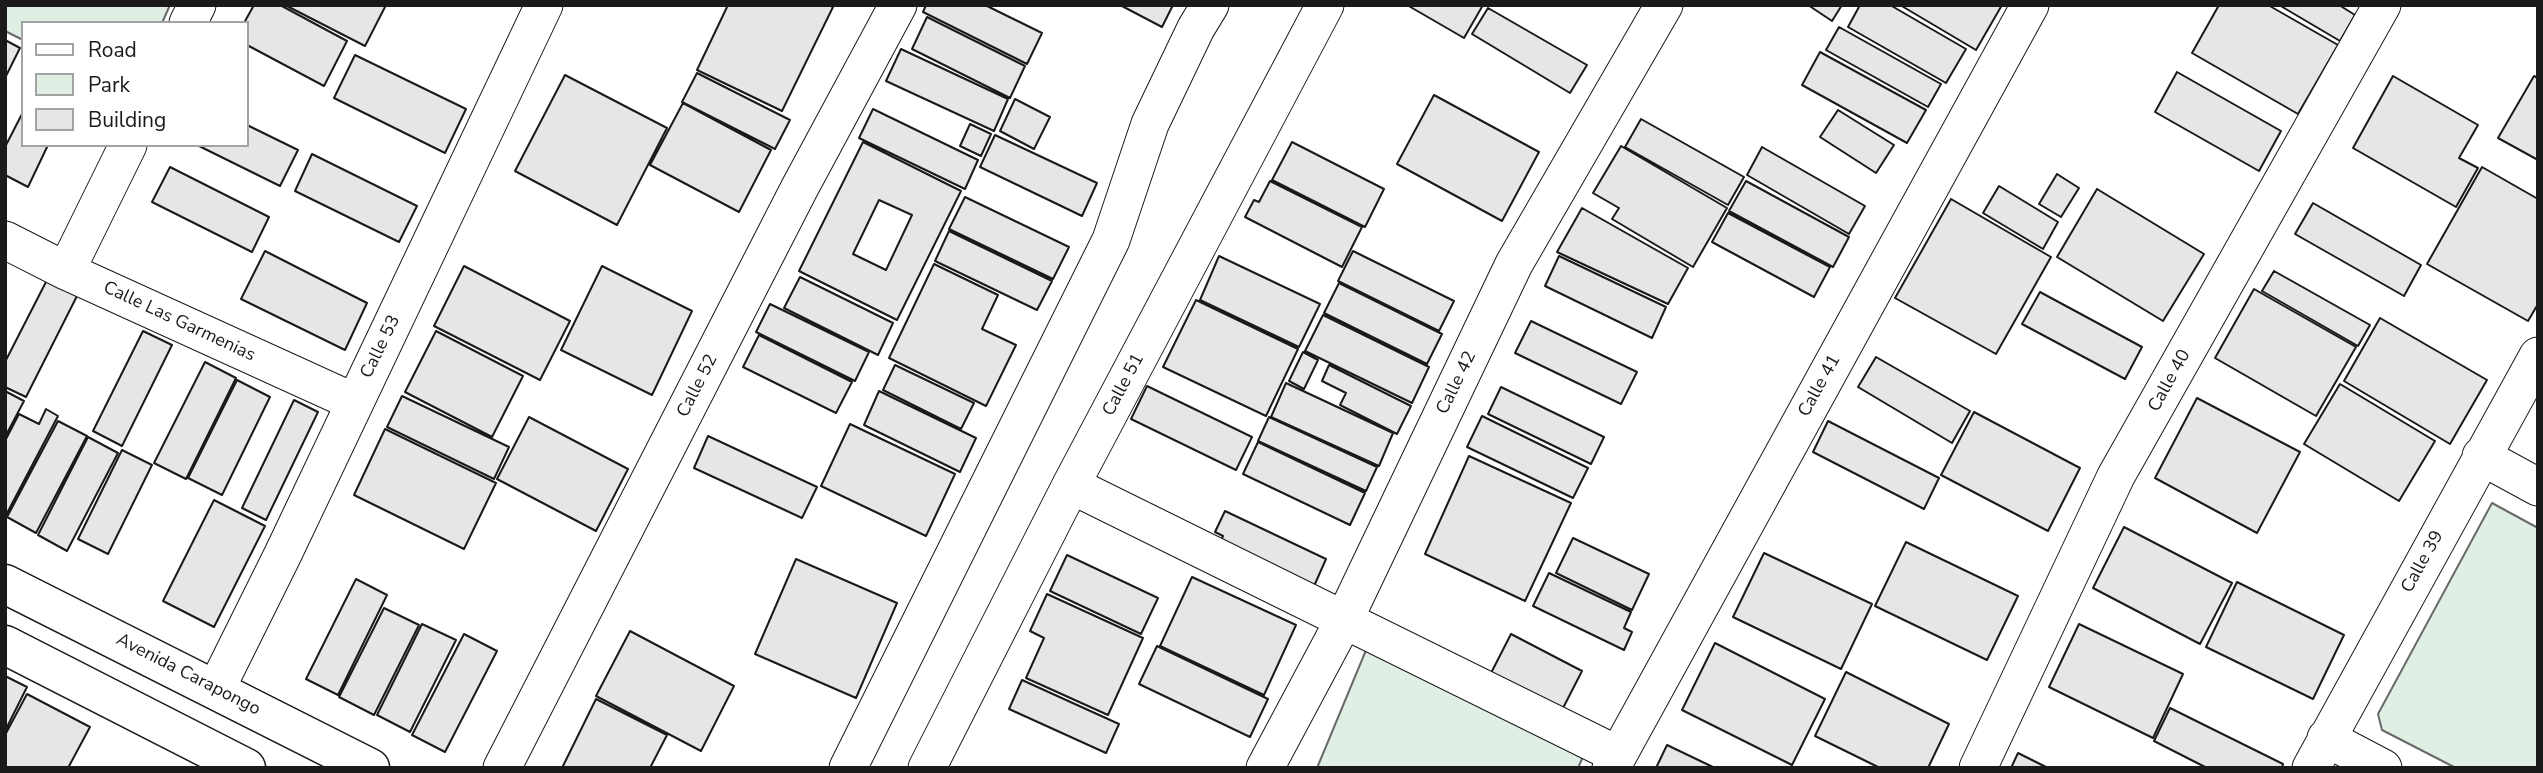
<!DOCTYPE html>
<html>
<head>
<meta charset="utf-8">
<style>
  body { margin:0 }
  #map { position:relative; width:2543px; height:773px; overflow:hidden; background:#fff; font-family:"Nunito Sans",sans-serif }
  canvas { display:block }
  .frame { position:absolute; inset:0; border:7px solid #1a1a1a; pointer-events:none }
  .legend { position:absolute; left:21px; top:21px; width:228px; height:126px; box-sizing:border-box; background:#fff; border:2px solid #a3a3a3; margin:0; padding:9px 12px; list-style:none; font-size:21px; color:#1a1a1a }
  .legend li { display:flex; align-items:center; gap:14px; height:35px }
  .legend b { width:35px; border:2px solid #a3a3a3 }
</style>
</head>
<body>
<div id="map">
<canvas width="2543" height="773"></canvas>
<div class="frame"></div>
<ul class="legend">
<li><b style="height:9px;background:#fff"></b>Road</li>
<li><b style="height:19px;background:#e0efe3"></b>Park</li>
<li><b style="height:19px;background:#e6e6e6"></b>Building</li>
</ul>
</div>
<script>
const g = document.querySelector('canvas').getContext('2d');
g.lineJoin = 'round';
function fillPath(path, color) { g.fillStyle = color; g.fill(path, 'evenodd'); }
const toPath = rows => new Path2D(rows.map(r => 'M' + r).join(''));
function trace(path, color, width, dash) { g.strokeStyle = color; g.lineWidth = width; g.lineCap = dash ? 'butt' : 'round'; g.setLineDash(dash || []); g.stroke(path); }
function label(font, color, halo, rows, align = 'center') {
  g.font = font + ' "Nunito Sans",sans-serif'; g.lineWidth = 5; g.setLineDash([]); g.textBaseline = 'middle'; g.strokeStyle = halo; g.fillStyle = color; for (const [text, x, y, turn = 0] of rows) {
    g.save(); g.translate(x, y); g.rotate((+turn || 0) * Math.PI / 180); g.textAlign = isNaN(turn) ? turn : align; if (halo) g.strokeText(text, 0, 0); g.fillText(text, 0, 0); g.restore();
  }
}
const green = toPath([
  [5,5,170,5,162,23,23,23,23,40,5,31,5,5],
  [2492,503,2538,528,2538,768,2456,768,2382,730,2378,714,2492,503],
  [1369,643,1585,752,1578,768,1317,768,1369,643]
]);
fillPath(green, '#e0efe3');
trace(green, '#6a6a6a', 2);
const building = toPath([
  [254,5,280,5,347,41,324,86,247,45,247,23,244,23,254,5],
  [285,5,386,5,365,46,285,5],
  [724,5,829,5,833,7,782,111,697,70,727,7,724,5],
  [926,5,985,5,1042,33,1027,64,923,12,926,5],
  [1120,5,1173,5,1162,27,1120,5],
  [1407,5,1483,5,1464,38,1407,5],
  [1808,5,1842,5,1832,21,1808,5],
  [1860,5,1890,5,1966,49,1946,83,1848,27,1860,5],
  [1900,5,2002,5,1976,50,1900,5],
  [2219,5,2268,5,2338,45,2298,114,2192,53,2219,5],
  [2279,5,2339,5,2355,15,2340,41,2279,5],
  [1488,8,1587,65,1570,93,1472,34,1488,8],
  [927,17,1025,66,1010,98,912,49,927,17],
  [1839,27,1941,84,1928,107,1826,50,1839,27],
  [5,40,20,48,5,78,5,40],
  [901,49,1008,99,994,131,886,81,901,49],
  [1820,52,1926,110,1907,143,1802,85,1820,52],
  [355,55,466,109,445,153,334,98,355,55],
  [2177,72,2281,131,2259,171,2155,112,2177,72],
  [697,73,790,120,775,149,682,102,697,73],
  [565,75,667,128,617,225,515,171,565,75],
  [2393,76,2478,125,2459,158,2478,168,2456,207,2353,148,2393,76],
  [2534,76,2538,78,2538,160,2498,138,2534,76],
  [1434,95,1539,152,1502,221,1397,164,1434,95],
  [1015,99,1050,117,1034,149,1000,131,1015,99],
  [683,103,771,150,739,212,650,165,683,103],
  [873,109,978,160,965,189,859,138,873,109],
  [1838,110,1894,145,1876,173,1820,137,1838,110],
  [23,112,23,145,48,145,28,187,5,175,5,147,23,112],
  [1641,119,1744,177,1728,205,1625,147,1641,119],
  [970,124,991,134,981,156,960,146,970,124],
  [247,125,298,150,280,186,197,145,247,145,247,125],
  [995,135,1097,183,1082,216,980,167,995,135],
  [863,142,961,191,897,320,799,271,863,142],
  [879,200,912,215,886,270,853,254,879,200],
  [1292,142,1384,189,1365,227,1272,180,1292,142],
  [1621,146,1727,208,1693,267,1612,219,1619,208,1593,193,1621,146],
  [1762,147,1865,206,1849,234,1747,175,1762,147],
  [312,154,417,206,399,242,295,191,312,154],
  [170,167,269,217,252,252,152,202,170,167],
  [2482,167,2538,199,2538,304,2528,321,2427,264,2482,167],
  [2057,174,2079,188,2061,217,2039,204,2057,174],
  [1270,181,1362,227,1342,267,1245,217,1254,200,1259,202,1270,181],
  [1746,181,1849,237,1833,267,1729,211,1746,181],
  [1999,186,2058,222,2043,249,1983,213,1999,186],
  [2097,189,2204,254,2163,321,2057,257,2097,189],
  [965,197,1069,247,1053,279,949,229,965,197],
  [1951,199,2051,257,1996,354,1895,298,1951,199],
  [2313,203,2421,265,2404,296,2295,234,2313,203],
  [1582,208,1688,268,1668,304,1557,252,1582,208],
  [1728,213,1830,267,1814,297,1712,242,1728,213],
  [949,231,1052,281,1037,310,935,261,949,231],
  [265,251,367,303,345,350,241,299,265,251],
  [1353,251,1454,301,1439,331,1338,281,1353,251],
  [1219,256,1320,304,1299,347,1200,300,1219,256],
  [1559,256,1666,307,1652,338,1545,286,1559,256],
  [934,264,998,295,982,329,1016,345,986,406,889,358,934,264],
  [464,266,570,321,540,380,434,326,464,266],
  [602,266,692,311,652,395,561,350,602,266],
  [2274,271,2370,325,2358,346,2262,291,2274,271],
  [800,277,893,323,878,355,784,308,800,277],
  [48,278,78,294,26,397,5,387,5,362,48,278],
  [1339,283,1442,334,1427,364,1324,313,1339,283],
  [2254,289,2356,347,2316,416,2215,358,2254,289],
  [2040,292,2142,347,2125,379,2022,324,2040,292],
  [1196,300,1298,349,1266,416,1163,367,1196,300],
  [770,304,869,352,855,381,756,332,770,304],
  [1323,315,1429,367,1412,403,1305,351,1323,315],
  [2380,318,2487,380,2450,444,2344,381,2380,318],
  [1531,321,1637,372,1621,404,1515,353,1531,321],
  [143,331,172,345,122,446,93,431,143,331],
  [436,331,523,376,492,437,405,392,436,331],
  [759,335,852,382,836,413,743,367,759,335],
  [1303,352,1318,360,1304,389,1289,381,1303,352],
  [1876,357,1970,411,1952,443,1858,387,1876,357],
  [205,362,236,378,186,479,154,463,205,362],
  [895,365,974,403,961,429,883,390,895,365],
  [1329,365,1411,406,1397,434,1340,405,1346,393,1322,381,1329,365],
  [237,380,270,397,222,495,188,478,237,380],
  [1286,383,1393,433,1379,466,1271,417,1286,383],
  [2340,384,2435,441,2399,501,2304,444,2340,384],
  [1147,386,1252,437,1236,470,1131,419,1147,386],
  [1501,387,1604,437,1591,464,1488,414,1501,387],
  [5,391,24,401,5,437,5,391],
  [879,391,976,438,960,472,864,425,879,391],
  [402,396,509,447,494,479,387,427,402,396],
  [2197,398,2300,452,2257,533,2155,478,2197,398],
  [294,400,318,412,266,520,242,508,294,400],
  [46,409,58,416,5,517,5,441,19,414,39,424,46,409],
  [1974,412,2080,468,2048,531,1941,475,1974,412],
  [1482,416,1588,468,1573,498,1467,447,1482,416],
  [529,417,628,469,596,531,497,479,529,417],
  [1269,417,1377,467,1366,491,1258,441,1269,417],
  [58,421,87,436,36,533,7,517,58,421],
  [1828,421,1939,478,1924,509,1813,452,1828,421],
  [850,424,955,474,926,536,821,486,850,424],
  [385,429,496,483,464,549,354,495,385,429],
  [708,436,817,487,802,518,694,468,708,436],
  [88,437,118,453,67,551,38,535,88,437],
  [1258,442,1365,493,1350,525,1243,474,1258,442],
  [122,450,152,465,108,554,78,539,122,450],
  [1469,456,1571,503,1525,601,1425,554,1469,456],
  [214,500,265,526,214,627,163,601,214,500],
  [1225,511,1326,559,1311,593,1217,550,1223,536,1215,532,1225,511],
  [2124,527,2232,583,2200,644,2093,588,2124,527],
  [1573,538,1649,574,1632,610,1556,573,1573,538],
  [1906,542,2018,596,1987,660,1875,606,1906,542],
  [1764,553,1872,604,1841,669,1733,617,1764,553],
  [1067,555,1158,598,1141,634,1050,591,1067,555],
  [796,559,897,603,856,698,755,654,796,559],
  [1549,573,1631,612,1624,628,1632,632,1624,650,1533,606,1549,573],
  [1192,577,1296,625,1264,695,1160,646,1192,577],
  [356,579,387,595,338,695,306,679,356,579],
  [2237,582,2344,635,2313,699,2206,647,2237,582],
  [1047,594,1143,638,1108,715,1026,678,1044,638,1030,631,1047,594],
  [384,608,419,625,374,715,339,697,384,608],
  [422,624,456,640,410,732,377,715,422,624],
  [2079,624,2183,674,2153,738,2049,687,2079,624],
  [630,631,734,686,701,751,596,696,630,631],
  [464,634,497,651,445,752,412,735,464,634],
  [1511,634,1582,671,1561,712,1490,675,1511,634],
  [1715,643,1825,699,1792,765,1682,710,1715,643],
  [1157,646,1268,699,1250,737,1139,684,1157,646],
  [1846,672,1949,724,1928,768,1880,768,1815,736,1846,672],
  [5,676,27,687,5,731,5,676],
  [1022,680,1119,724,1106,753,1009,709,1022,680],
  [27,694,90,727,68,768,5,768,5,735,27,694],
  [596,699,667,735,650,768,562,768,596,699],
  [2170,708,2283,764,2282,768,2207,768,2154,741,2170,708],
  [1667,745,1715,768,1656,768,1667,745],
  [2018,753,2048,768,2011,768,2018,753]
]);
fillPath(building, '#e6e6e6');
trace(building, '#1a1a1a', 2);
const minor = toPath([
  [188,23,197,5],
  [5,240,66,271,354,402],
  [66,271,128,145],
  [2481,456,2538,487],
  [1071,485,1618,755],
  [216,689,283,554,544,5],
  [2326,738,2383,768],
  [502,768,799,189,898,5],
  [848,768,1111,240,1150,124,1196,28,1210,5],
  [927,768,1071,485,1325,5],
  [1265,768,1344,620,1514,264,1664,5],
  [1611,768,2030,5],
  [1978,768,2116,476,2382,5],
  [2311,768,2538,356]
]);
const tertiary = toPath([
  [5,584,370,768],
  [5,645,246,768]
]);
trace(minor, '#1a1a1a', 39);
trace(tertiary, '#1a1a1a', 41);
trace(minor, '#fff', 37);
trace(tertiary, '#fff', 38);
label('18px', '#1a1a1a', '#fff', [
  ["Calle Las Garmenias",179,322,25],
  ["Calle 53",381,347,-64],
  ["Calle 40",2170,381,-61],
  ["Calle 42",1457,383,-64],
  ["Calle 51",1124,385,-62],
  ["Calle 52",698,386,-63],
  ["Calle 41",1820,386,-61],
  ["Calle 39",2423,562,-61],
  ["Avenida Carapongo",188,675,27]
]);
</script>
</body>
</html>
